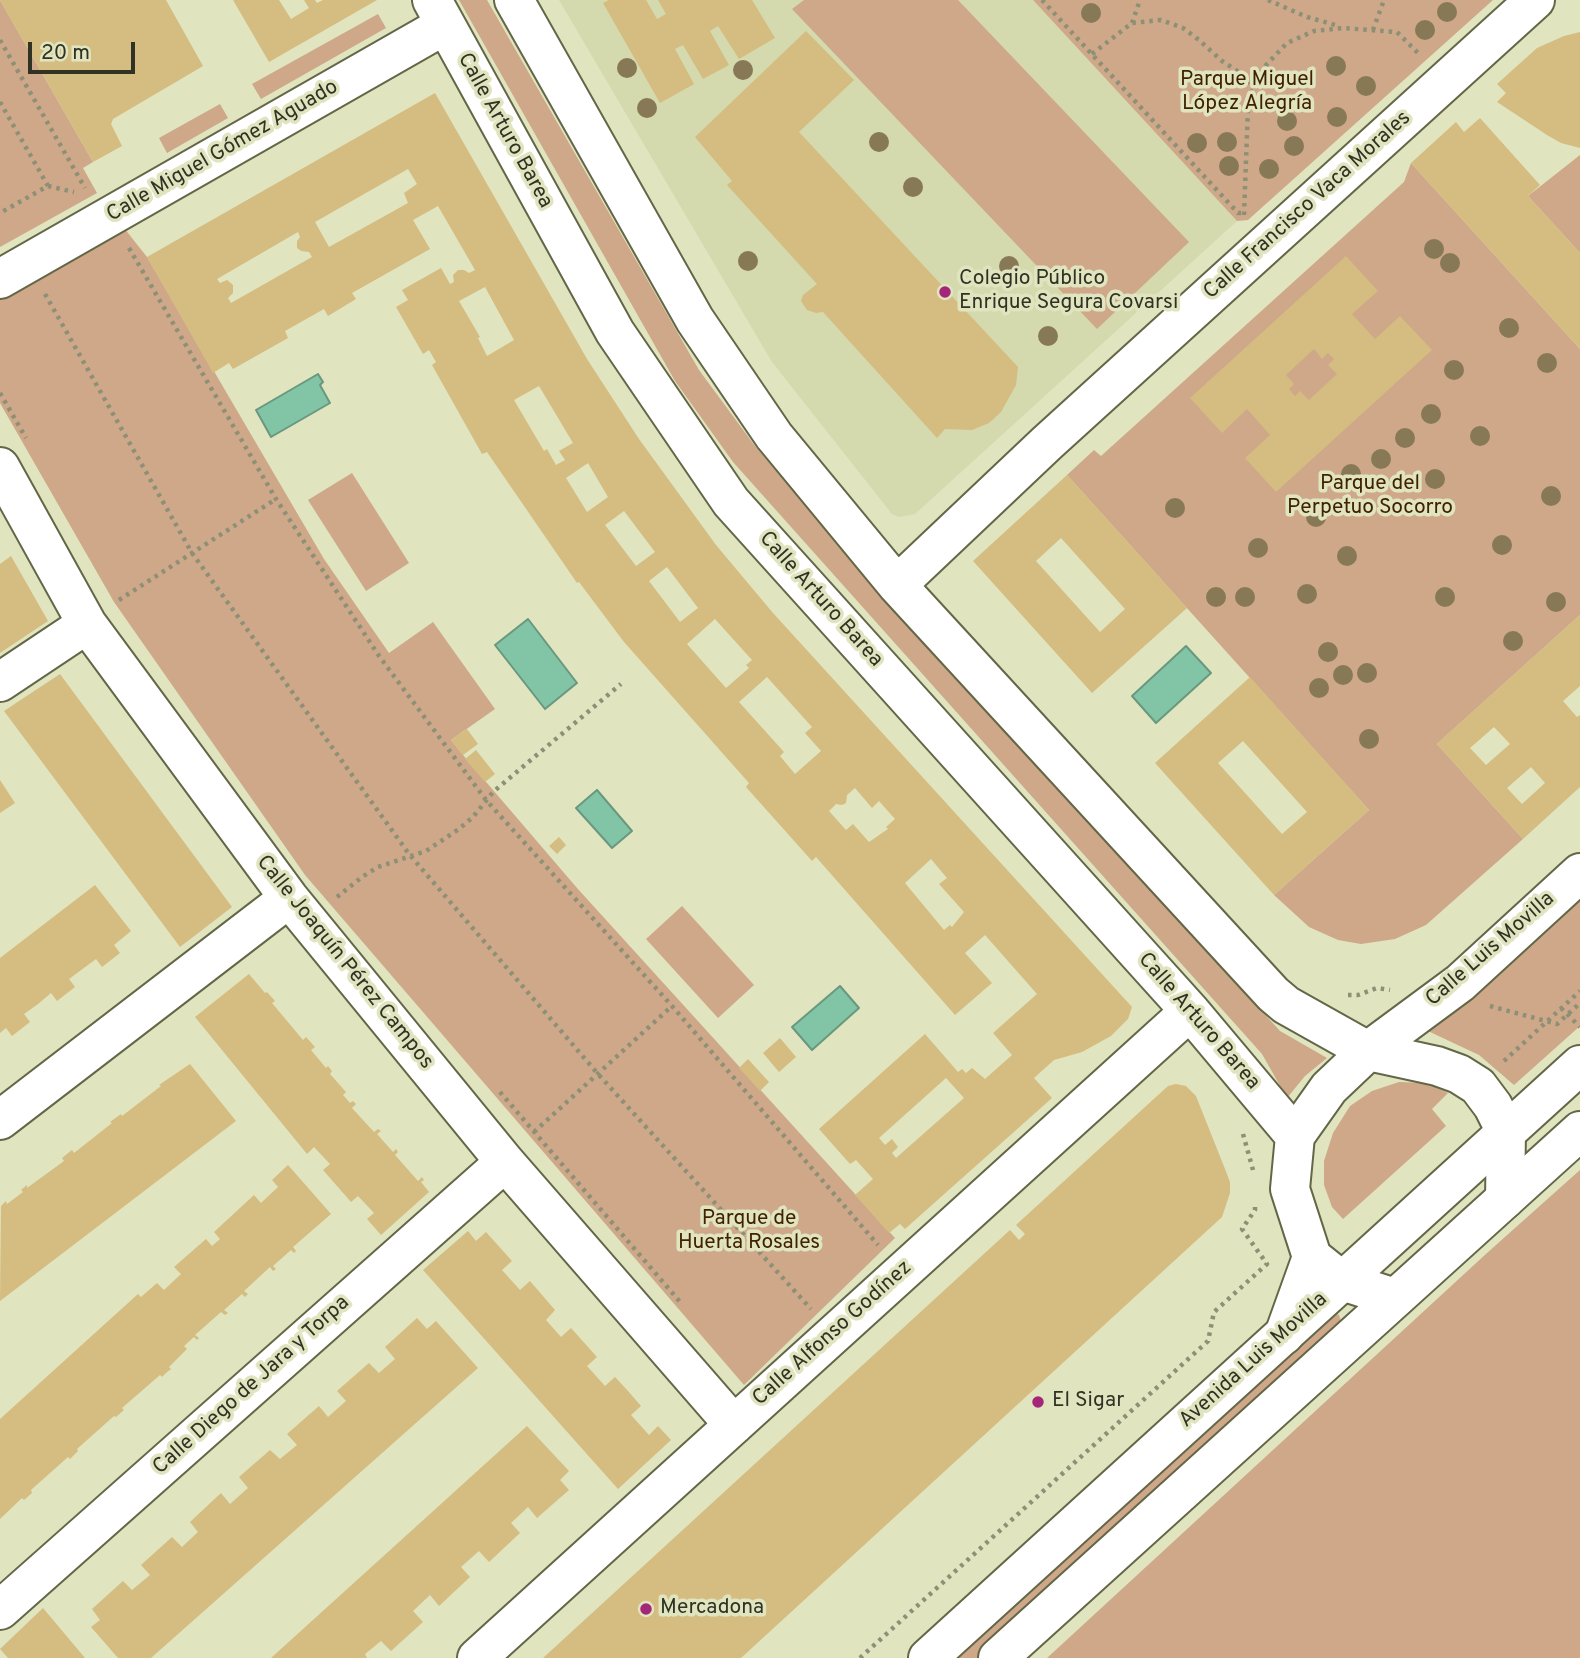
<!DOCTYPE html>
<html>
<head>
<meta charset="utf-8">
<style>
  body { margin:0 }
  #map { position:relative; width:1580px; height:1658px; overflow:hidden; background:#e0e4bf; font-family:Overpass,sans-serif }
  canvas { display:block }
  .scale { position:absolute; left:28px; top:42px; width:107px; height:32px; box-sizing:border-box; border:4px solid #303223; border-top:0; padding-left:9px; font-size:21px; line-height:24px; white-space:nowrap; color:#303223; -webkit-text-stroke:5px #e0e4bf; paint-order:stroke }
</style>
</head>
<body>
<div id="map">
<canvas width="1580" height="1658"></canvas>
<div class="scale">20 m</div>
</div>
<script>
const g = document.querySelector('canvas').getContext('2d');
g.lineJoin = 'round';
function fillPath(path, color) { g.fillStyle = color; g.fill(path, 'evenodd'); }
const toPath = rows => new Path2D(rows.map(r => 'M' + r).join(''));
function trace(path, color, width, dash) { g.strokeStyle = color; g.lineWidth = width; g.lineCap = dash ? 'butt' : 'round'; g.setLineDash(dash || []); g.stroke(path); }
function label(font, color, halo, rows, align = 'center') {
  g.font = font + ' Overpass,sans-serif'; g.lineWidth = 7; g.setLineDash([]); g.textBaseline = 'middle'; g.strokeStyle = halo; g.fillStyle = color; for (const [text, x, y, turn = 0] of rows) {
    g.save(); g.translate(x, y); g.rotate((+turn || 0) * Math.PI / 180); g.textAlign = isNaN(turn) ? turn : align; if (halo) g.strokeText(text, 0, 0); g.fillText(text, 0, 0); g.restore();
  }
}
fillPath(toPath([
  [559,0,1033,0,1237,221,915,514,899,517,892,514,772,362]
]), '#d4daad');
fillPath(toPath([
  [0,0,93,162,83,168,97,193,0,247],
  [459,0,487,0,699,370,755,446,861,571,1280,1031,1327,1058,1305,1076,1287,1098,1262,1054,733,462,675,381],
  [804,0,958,0,1189,242,1097,329,792,9],
  [1033,0,1493,0,1248,220,1237,221],
  [378,14,386,28,261,99,252,84],
  [220,104,228,118,167,153,159,138],
  [1580,155,1580,253,1528,196],
  [1411,163,1580,349,1580,615,1437,744,1523,839,1426,925,1395,939,1361,944,1338,940,1309,927,1274,895,1369,810,1067,475,1094,450,1101,456,1404,182],
  [124,228,147,257,324,559,389,653,433,622,495,709,451,740,463,755,577,888,895,1238,744,1385,305,875,114,602,0,403,0,298],
  [352,473,409,563,366,591,308,500],
  [1580,888,1580,1026,1514,1085,1479,1055,1428,1031,1430,1022],
  [682,906,754,985,718,1018,646,939],
  [1399,1082,1426,1083,1448,1093,1432,1109,1446,1126,1343,1219,1332,1207,1324,1185,1324,1161,1333,1133,1350,1106,1372,1091],
  [1580,1170,1580,1658,1047,1658,1487,1253],
  [1334,1312,1339,1315,1343,1327,979,1658,946,1658]
]), '#cea888');
const water = toPath([
  [318,374,323,382,320,385,330,403,271,437,256,410,318,374],
  [528,619,577,683,545,709,495,645,528,619],
  [1186,646,1211,673,1156,723,1132,696,1186,646],
  [597,790,632,831,612,848,576,808,597,790],
  [840,986,859,1008,812,1050,792,1027,840,986]
]);
fillPath(water, '#81c4a6');
trace(water, '#69987f', 2);
fillPath(toPath([
  [0,0,166,0,203,66,113,119,111,124,122,146,93,162],
  [233,0,279,0,291,19,309,8,304,0,315,0,317,3,323,0,377,0,269,62],
  [609,0,646,0,657,19,666,14,658,0,752,0,775,38,739,59,718,26,710,31,729,65,703,79,683,45,675,49,694,84,660,103,603,3],
  [806,31,854,80,799,132,1018,367,1016,385,1001,412,989,423,972,430,945,429,937,438,823,312,816,313,807,310,801,301,803,295,817,284,727,185,732,181,695,137],
  [1580,32,1580,148,1561,143,1547,135,1497,102,1506,93,1497,84,1537,48,1564,36],
  [435,93,587,359,639,439,716,545,773,613,1132,1007,1128,1019,1111,1036,1082,1052,1054,1060,1034,1078,1052,1098,905,1229,900,1224,889,1233,855,1195,873,1179,856,1160,850,1164,819,1129,925,1034,958,1072,962,1069,966,1073,972,1068,985,1079,1012,1055,993,1033,1037,994,985,935,965,953,992,983,955,1015,816,857,812,861,746,787,749,783,624,642,579,582,577,583,487,452,482,454,432,365,436,362,429,350,423,354,396,307,408,300,402,290,441,268,450,284,454,282,453,275,458,270,464,270,469,273,475,270,438,206,413,220,430,249,352,293,356,299,328,316,324,309,285,331,288,338,233,369,229,363,213,373,147,257],
  [408,169,417,184,404,193,408,203,329,247,315,222],
  [298,232,300,237,297,241,297,248,301,251,309,252,312,257,231,303,228,298,233,293,233,285,227,280,220,283,217,279],
  [485,287,514,340,487,356,478,338,480,337,459,301],
  [539,386,573,443,559,451,565,460,556,465,547,449,544,451,514,400],
  [588,463,608,497,587,512,566,478],
  [624,511,655,552,636,566,605,525],
  [667,567,698,608,680,622,649,581],
  [715,619,752,660,746,665,749,668,726,688,687,644],
  [767,677,812,727,805,733,821,751,795,774,780,756,784,752,739,702],
  [855,788,872,808,879,801,895,819,886,827,888,829,869,842,853,824,846,830,829,811,836,804,842,805,846,803,847,795],
  [931,859,947,878,939,884,964,912,952,927,950,925,944,930,905,883],
  [946,1078,964,1098,896,1158,892,1153,898,1147,892,1139,885,1145,879,1138],
  [1480,118,1540,185,1528,196,1580,253,1580,349,1411,163,1456,122,1464,132],
  [1346,256,1378,291,1352,314,1375,339,1400,316,1432,350,1276,492,1245,458,1270,435,1247,409,1222,433,1190,398],
  [1314,349,1322,359,1328,353,1334,359,1328,365,1337,374,1309,400,1300,391,1295,396,1289,389,1294,384,1286,375],
  [1067,475,1187,608,1092,693,973,561],
  [1061,538,1125,609,1100,632,1036,561],
  [11,556,48,621,0,653,0,564],
  [1580,615,1580,686,1563,701,1577,717,1580,715,1580,787,1523,839,1437,744],
  [1494,727,1510,744,1486,765,1470,748],
  [1531,767,1545,783,1522,804,1507,788],
  [60,674,232,907,180,947,4,711],
  [1250,677,1369,810,1274,895,1155,763],
  [1243,741,1307,812,1282,834,1218,763],
  [467,729,478,744,463,755,451,740],
  [476,750,495,774,485,782,465,759],
  [0,780,15,803,0,813],
  [559,837,566,845,557,854,549,846],
  [95,885,131,931,114,945,120,953,102,967,96,959,69,979,75,987,57,1001,51,993,38,1004,24,1014,30,1022,12,1036,6,1028,0,1033,0,958],
  [249,974,265,993,267,992,275,1001,272,1003,303,1040,306,1037,315,1047,311,1050,326,1068,328,1066,332,1071,330,1074,346,1092,343,1095,350,1103,353,1101,356,1104,352,1108,374,1132,378,1129,381,1131,377,1134,393,1152,396,1149,398,1152,395,1155,418,1181,422,1177,424,1180,421,1182,429,1192,381,1235,367,1219,374,1213,358,1196,351,1202,323,1170,330,1164,314,1147,307,1154,195,1017],
  [780,1038,796,1057,779,1072,763,1053],
  [748,1059,769,1082,760,1091,739,1068],
  [190,1064,236,1121,0,1301,1,1206,6,1201,7,1204,23,1192,21,1190,27,1185,27,1188,64,1161,62,1158,72,1150,74,1153,112,1123,110,1122,121,1114,122,1116,161,1086,159,1085],
  [1176,1084,1186,1086,1196,1096,1225,1169,1230,1182,1230,1193,1222,1217,741,1658,543,1658,1010,1230,1019,1240,1025,1234,1016,1225,1168,1086],
  [288,1165,331,1214,293,1247,296,1251,294,1253,291,1250,273,1266,276,1269,273,1271,270,1267,244,1291,248,1294,245,1297,242,1294,224,1310,228,1313,225,1315,221,1312,195,1335,199,1338,197,1340,194,1337,184,1346,187,1349,169,1367,171,1369,166,1373,162,1377,160,1375,122,1408,124,1410,116,1417,114,1416,77,1449,78,1451,70,1459,68,1457,31,1490,32,1493,24,1500,22,1498,0,1519,0,1419,138,1294,141,1297,157,1283,164,1290,181,1274,174,1267,206,1239,212,1246,220,1239,214,1232,254,1195,261,1203,278,1187,272,1180],
  [468,1231,476,1241,486,1232,512,1261,502,1270,520,1290,530,1281,555,1310,546,1320,561,1337,571,1328,597,1357,587,1366,605,1386,615,1377,628,1391,641,1406,631,1415,649,1435,658,1426,671,1440,618,1489,423,1270],
  [417,1318,427,1329,436,1321,478,1368,151,1658,118,1658,91,1627,100,1620,92,1609,123,1581,132,1590,150,1575,141,1565,172,1537,182,1547,198,1532,190,1522,221,1493,230,1504,248,1488,239,1477,270,1450,280,1459,297,1445,287,1434,319,1406,328,1417,346,1401,337,1391,369,1363,379,1373,395,1359,385,1347],
  [527,1426,569,1471,560,1480,569,1490,537,1518,528,1507,511,1523,520,1533,489,1562,479,1551,461,1567,470,1577,439,1606,430,1595,413,1611,423,1622,391,1651,381,1641,365,1654,367,1658,271,1658],
  [43,1608,85,1658,8,1658,0,1649]
]), '#d5bc81');
const minor = toPath([
  [432,0,615,332,731,502,1190,1011,1295,1136],
  [514,0,695,320,774,436,897,585,1273,994,1286,1005,1368,1051,1437,1066,1459,1074,1478,1086,1493,1106,1506,1132,1505,1199],
  [0,279,445,25],
  [0,467,87,624,289,898,505,1162,734,1425],
  [897,585,1047,443,1535,0],
  [0,682,87,624],
  [0,1120,289,898],
  [1395,1298,1342,1281,1312,1257,1290,1189,1295,1136,1329,1088,1368,1051,1460,983,1580,873],
  [1284,1335,1312,1257],
  [0,1610,505,1162],
  [477,1658,1190,1011]
]);
const major = toPath([
  [928,1658,1580,1065],
  [998,1658,1580,1131]
]);
trace(minor, '#646747', 42);
trace(major, '#646747', 42);
trace(toPath([
  [1042,0,1238,213,1245,213],
  [1268,0,1307,17,1339,26],
  [1132,23,1140,0],
  [1373,30,1384,0],
  [0,40,85,188],
  [1092,54,1132,23,1161,20,1183,28,1199,40,1222,61,1239,72,1252,90],
  [0,102,48,186,0,213],
  [48,186,74,192],
  [1244,215,1248,107,1254,86,1266,65,1287,43,1314,31,1343,28,1397,32,1421,56],
  [129,248,276,499,379,656,486,800,672,1006,878,1245],
  [45,294,192,553,409,854,598,1074,811,1309],
  [0,393,26,438],
  [119,600,276,499],
  [337,897,362,877,378,867,426,851,459,829,473,817,493,792,621,684],
  [1348,995,1358,995,1377,988,1390,990],
  [1490,1006,1557,1024,1580,1003],
  [1561,1008,1580,1027],
  [1504,1061,1580,991],
  [500,1092,681,1303],
  [534,1132,672,1006],
  [1243,1134,1253,1170],
  [860,1658,1208,1341,1214,1312,1267,1264,1242,1229,1255,1210,1255,1206]
]), '#8d9076', 4.5, [3.5, 5]);
trace(minor, '#fff', 38);
trace(major, '#fff', 38);
g.fillStyle = '#887956';
for (const [x, y] of [
  [1447,12],
  [1091,13],
  [1425,30],
  [1336,66],
  [627,68],
  [743,70],
  [1366,86],
  [647,108],
  [1337,117],
  [1287,121],
  [879,142],
  [1227,142],
  [1197,143],
  [1294,146],
  [1229,166],
  [1269,169],
  [913,187],
  [1434,249],
  [748,261],
  [1450,263],
  [1009,266],
  [1509,328],
  [1048,336],
  [1547,363],
  [1454,370],
  [1431,414],
  [1480,436],
  [1405,438],
  [1381,459],
  [1351,474],
  [1435,479],
  [1551,496],
  [1175,508],
  [1316,517],
  [1502,545],
  [1258,548],
  [1347,556],
  [1307,594],
  [1216,597],
  [1245,597],
  [1445,597],
  [1556,602],
  [1513,641],
  [1328,652],
  [1367,673],
  [1343,675],
  [1319,688],
  [1369,739]
]) { g.beginPath(); g.arc(x, y, 10, 0, 2 * Math.PI); g.fill(); }
for (const [x, y, r, color] of [
  [945,292,7,"#a32679"],
  [1038,1402,7,"#a32679"],
  [646,1609,7,"#a32679"]
]) { const dot = new Path2D(); dot.arc(x, y, r, 0, 2 * Math.PI); g.fillStyle = color; g.fill(dot); trace(dot, '#e0e4bf', 2.5); }
label('21px', '#402100', '#e0e4bf', [
  ["Parque Miguel",1247,81],
  ["López Alegría",1247,105],
  ["Parque del",1370,485],
  ["Perpetuo Socorro",1370,509],
  ["Parque de",749,1220],
  ["Huerta Rosales",749,1244]
]);
label('21px', '#303223', '#e0e4bf', [
  ["Calle Arturo Barea",504,131,61],
  ["Calle Miguel Gómez Aguado",223,152,-30],
  ["Calle Francisco Vaca Morales",1308,206,-42],
  ["Calle Arturo Barea",820,600,48],
  ["Calle Luis Movilla",1491,950,-41],
  ["Calle Joaquín Pérez Campos",344,963,51],
  ["Calle Arturo Barea",1198,1022,49],
  ["Calle Alfonso Godínez",833,1334,-42],
  ["Avenida Luis Movilla",1254,1361,-42],
  ["Calle Diego de Jara y Torpa",252,1386,-42]
]);
label('21px', '#303223', '#e0e4bf', [
  ["Colegio Público",959,280],
  ["Enrique Segura Covarsi",959,304],
  ["El Sigar",1052,1402],
  ["Mercadona",660,1609]
], 'left');
</script>
</body>
</html>
